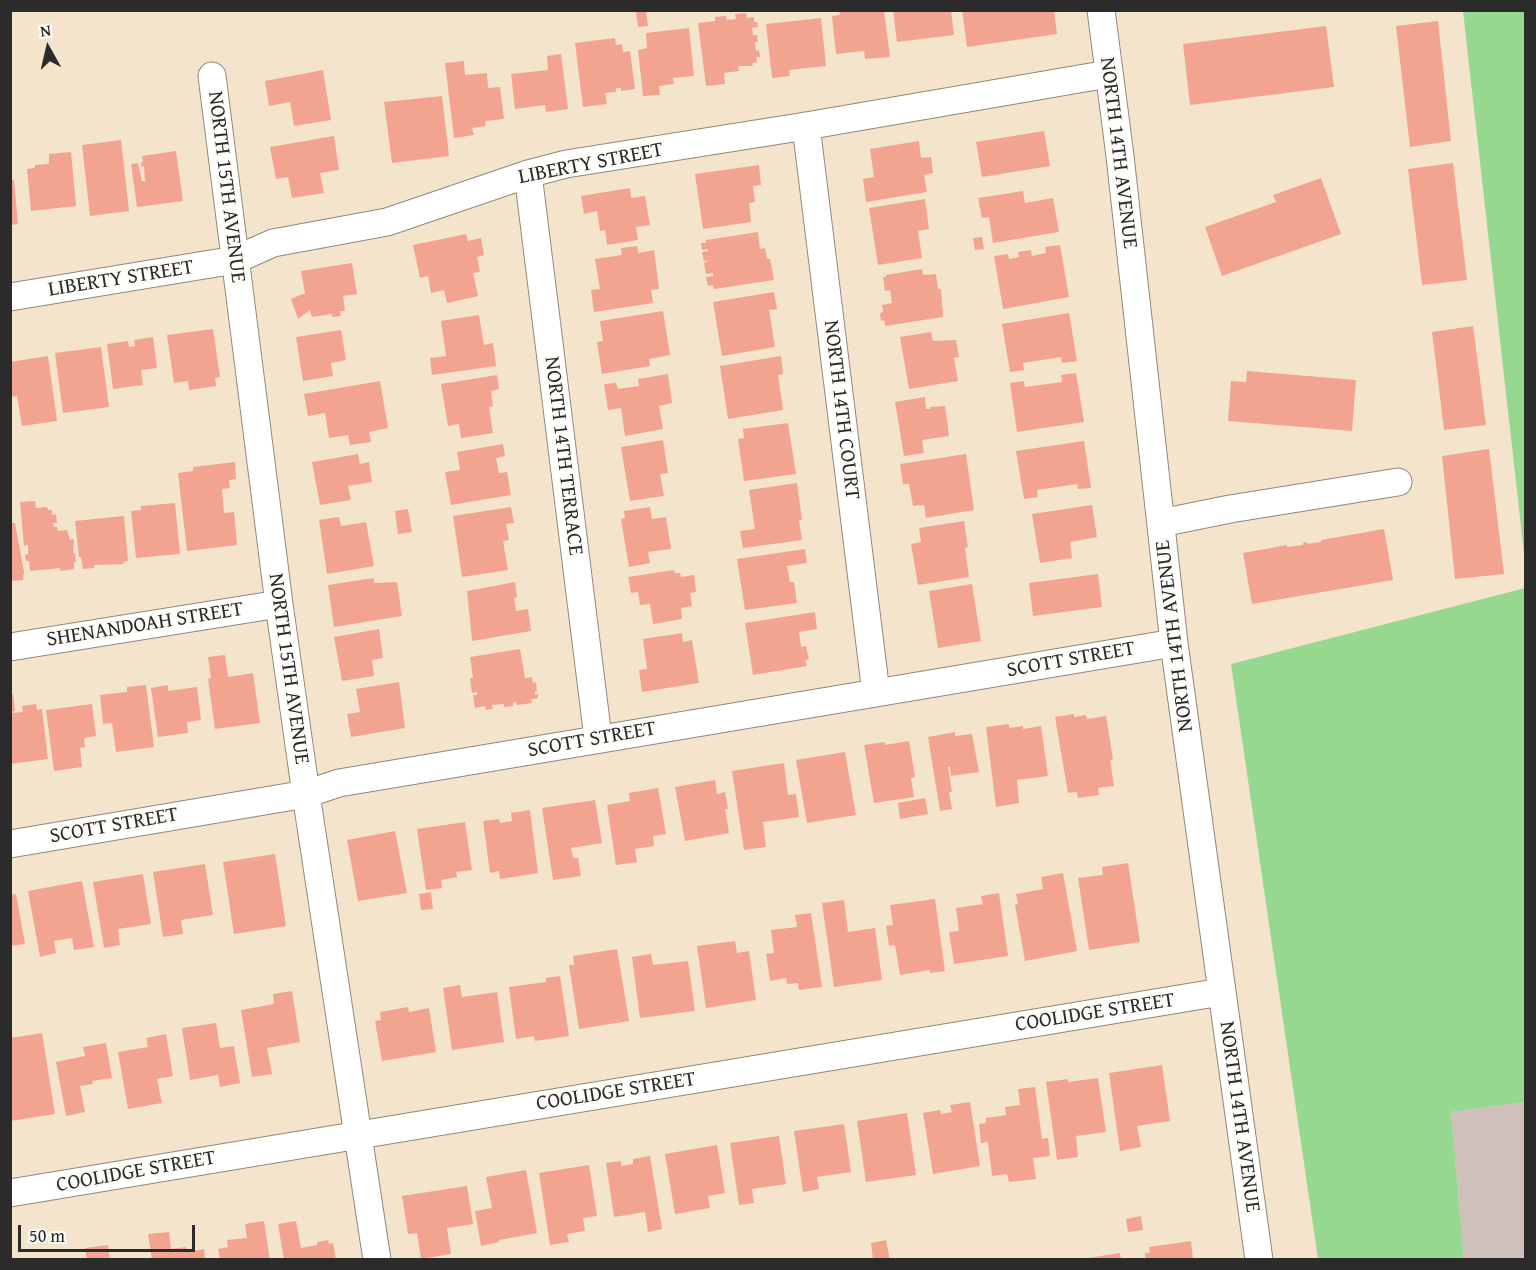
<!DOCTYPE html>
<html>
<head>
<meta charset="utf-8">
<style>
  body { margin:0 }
  #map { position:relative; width:1536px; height:1270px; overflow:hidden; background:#f5e4cc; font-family:"Gentium Book Plus",serif }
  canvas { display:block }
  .frame { position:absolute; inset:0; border:12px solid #2b2b2b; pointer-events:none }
  .north { position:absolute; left:18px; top:18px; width:60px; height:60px; -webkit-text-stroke:4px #fdfcf7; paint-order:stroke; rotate:352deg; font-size:16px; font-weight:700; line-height:24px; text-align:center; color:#2b2b2b }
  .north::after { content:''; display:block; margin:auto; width:21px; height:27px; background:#2b2b2b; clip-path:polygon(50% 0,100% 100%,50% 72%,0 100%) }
  .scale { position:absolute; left:18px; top:1225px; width:177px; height:27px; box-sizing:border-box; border:3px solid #2b2b2b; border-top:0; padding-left:8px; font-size:18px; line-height:21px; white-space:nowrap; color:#2b2b2b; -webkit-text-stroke:4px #fdfcf7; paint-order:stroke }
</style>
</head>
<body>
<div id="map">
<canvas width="1536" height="1270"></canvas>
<div class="frame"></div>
<div class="north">N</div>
<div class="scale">50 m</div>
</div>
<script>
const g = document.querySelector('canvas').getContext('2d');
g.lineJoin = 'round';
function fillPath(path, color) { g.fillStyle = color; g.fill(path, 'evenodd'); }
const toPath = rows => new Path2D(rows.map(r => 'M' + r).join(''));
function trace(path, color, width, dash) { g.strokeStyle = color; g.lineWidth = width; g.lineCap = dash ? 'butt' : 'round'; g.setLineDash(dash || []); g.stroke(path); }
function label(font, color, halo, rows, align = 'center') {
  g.font = font + ' "Gentium Book Plus",serif'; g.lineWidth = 5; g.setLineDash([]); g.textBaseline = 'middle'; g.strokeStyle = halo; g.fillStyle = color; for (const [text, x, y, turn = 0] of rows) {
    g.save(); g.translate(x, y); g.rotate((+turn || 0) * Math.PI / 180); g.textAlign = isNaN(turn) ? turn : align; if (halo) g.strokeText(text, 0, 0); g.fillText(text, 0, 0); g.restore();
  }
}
fillPath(toPath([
  [1525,1102,1525,1259,1464,1259,1451,1112]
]), '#d0c0bc');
fillPath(toPath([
  [1463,11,1525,11,1525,562],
  [1525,588,1525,1102,1451,1112,1464,1259,1318,1259,1231,664]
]), '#96d890');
fillPath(toPath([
  [646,10,648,26,638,27,636,12],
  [839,10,884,10,890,57,865,59,864,51,836,54,832,16,840,15],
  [893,10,951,10,954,35,897,42],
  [962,10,1054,10,1057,34,967,47],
  [746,13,747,18,754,17,754,22,757,22,758,27,752,28,753,35,757,35,758,42,755,42,756,51,759,50,760,57,756,57,757,62,752,63,753,66,738,66,739,71,724,73,725,84,706,86,698,23,715,21,715,17,726,16,727,20,736,19,735,14],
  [821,18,826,66,789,70,790,76,772,78,766,24],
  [1438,21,1451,141,1410,147,1396,26],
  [1326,26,1334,87,1190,105,1183,44],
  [689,28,694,76,673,78,674,84,659,86,660,95,643,96,638,50,647,48,646,33],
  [615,38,616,45,622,44,623,52,630,51,635,89,621,91,621,88,616,88,616,92,605,93,607,104,583,107,575,43],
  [561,54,568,109,546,112,545,105,515,109,511,74,548,70,547,56],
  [464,61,465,75,487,73,488,88,500,87,504,119,485,121,486,126,472,128,474,135,454,138,445,63],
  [323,70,331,120,294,126,290,102,269,106,265,81],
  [442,96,449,156,392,163,384,102],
  [1044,131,1050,166,982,177,976,142],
  [334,136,339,170,320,173,324,193,292,198,288,177,276,179,270,147],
  [121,140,129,211,90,216,82,145],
  [919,141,921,158,931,157,933,173,924,175,927,192,866,202,863,179,874,177,870,149],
  [176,151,183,201,137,207,131,164,138,163,142,181,145,181,144,166,141,167,141,162,143,162,142,156],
  [71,152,76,206,31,211,27,169,35,168,35,165,49,164,49,154],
  [1453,163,1467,280,1422,285,1408,169],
  [759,165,761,185,753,186,755,202,749,203,751,222,703,229,695,174],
  [1321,178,1341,234,1222,276,1205,227,1276,202,1273,195],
  [10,180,14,180,18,224,10,225],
  [630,188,631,198,645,196,650,225,636,227,638,240,607,245,605,230,600,231,597,211,584,214,581,196],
  [1023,191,1025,203,1053,198,1059,232,993,243,989,217,982,218,978,198],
  [925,199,929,229,918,231,922,258,878,265,869,208],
  [758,232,760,249,765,248,767,259,770,259,774,280,714,289,713,285,708,286,706,277,713,276,713,273,706,274,704,263,709,260,704,261,702,252,708,251,708,249,702,250,701,243,706,243,706,240],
  [466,234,468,241,481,238,484,255,477,257,480,272,473,273,478,296,447,303,444,290,431,293,428,276,420,278,413,245],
  [982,237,984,249,975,250,973,238],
  [1060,245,1069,297,1003,309,994,256,1008,254,1009,259,1019,257,1018,252,1031,250,1032,256,1046,253,1045,247],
  [637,246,638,253,654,250,659,289,651,290,653,303,594,312,591,290,600,289,595,259,622,255,621,248],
  [352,263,357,294,343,296,345,311,340,311,341,316,332,317,332,314,312,317,310,310,298,319,291,299,305,293,301,271],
  [922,269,923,275,936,274,938,289,941,289,943,317,885,326,884,320,881,321,880,313,883,312,882,305,892,303,890,290,885,291,883,277,886,277,886,275],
  [774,292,777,309,769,310,775,347,722,356,713,302],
  [663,311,670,355,649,359,650,366,602,374,597,342,603,341,600,321],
  [1069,313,1077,361,1062,363,1061,357,1023,363,1024,370,1010,372,1002,324],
  [479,315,484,345,493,343,496,366,432,375,430,358,446,356,441,321],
  [1473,326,1486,425,1444,430,1432,332],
  [213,329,220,377,215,378,216,386,189,390,188,381,174,383,167,335],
  [341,330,346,360,331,363,333,376,303,381,296,337],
  [931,332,933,341,956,340,959,357,954,358,958,381,909,389,900,337],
  [153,337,157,368,141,370,143,385,113,389,107,344,128,341,129,347,135,346,134,340],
  [101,347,109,407,63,413,55,353],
  [48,356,57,421,22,426,17,396,10,397,10,362],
  [781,356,783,374,778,375,783,410,728,419,720,366],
  [1247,371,1356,380,1352,431,1228,421,1231,381,1246,382],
  [1076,373,1084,422,1017,432,1010,383,1024,381,1025,387,1062,382,1061,375],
  [668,374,672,403,659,406,663,429,625,436,621,408,608,410,604,384,616,383,618,389,639,386,638,379],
  [497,375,499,389,491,391,493,406,489,407,493,433,461,438,459,424,448,426,441,384],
  [380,381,388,428,369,432,371,442,350,445,348,435,329,438,325,413,308,416,304,394],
  [925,397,926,409,930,409,930,407,945,406,949,436,922,440,924,453,904,456,895,402],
  [788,423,796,474,744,481,738,439,744,438,743,429],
  [663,440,668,473,660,474,664,496,630,501,621,447],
  [1084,441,1091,488,1078,489,1077,484,1037,490,1038,497,1024,499,1016,451],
  [503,444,505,456,496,458,499,473,507,472,511,495,451,505,445,472,460,470,457,452],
  [1489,449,1504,574,1455,579,1442,456],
  [358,454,360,464,369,462,372,482,348,486,351,500,320,505,312,462],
  [966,454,974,510,926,518,924,505,913,506,909,484,903,484,900,464],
  [235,462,236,479,229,480,230,488,222,489,224,513,234,512,237,545,187,551,178,473,193,471,193,467],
  [797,483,802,520,799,520,802,540,743,548,740,531,755,529,749,490],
  [35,501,36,508,47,507,48,510,52,510,52,515,56,514,57,523,53,523,54,527,57,527,58,531,67,530,70,540,74,539,73,553,75,553,76,562,74,562,74,569,60,571,60,568,30,571,29,561,26,561,25,555,28,554,28,545,24,546,20,502],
  [175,503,180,554,136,558,131,511,141,510,141,506],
  [1092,505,1097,537,1070,542,1072,558,1040,563,1032,514],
  [511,507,514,523,506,524,509,540,503,541,508,570,462,577,453,516],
  [650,507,652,519,666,517,671,549,648,552,650,563,629,567,621,519,625,518,624,511],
  [408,509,412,532,398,534,395,511],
  [124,516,128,561,123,562,124,564,94,565,94,568,83,569,81,557,79,557,75,521],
  [339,517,341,526,366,522,374,566,327,574,319,520],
  [964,521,968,547,965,548,969,577,918,585,911,544,921,542,919,528],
  [10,523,15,523,24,572,23,580,10,581],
  [1384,529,1393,580,1252,604,1243,553,1287,545,1287,547,1303,545,1303,543,1307,542,1307,544,1321,542,1321,540],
  [805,549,807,563,787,566,790,582,794,582,797,603,745,610,737,559],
  [674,570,675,573,680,573,681,577,694,575,696,592,690,593,692,606,681,608,682,619,653,624,650,604,640,605,638,592,631,593,628,577],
  [1098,574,1102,607,1033,616,1029,583],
  [374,578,374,583,397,582,402,616,334,627,328,585],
  [515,582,517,597,514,598,516,611,528,609,531,631,472,641,467,591],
  [972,584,981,641,938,648,929,591],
  [815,612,817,629,799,632,801,647,806,646,809,659,805,660,807,666,753,675,745,623],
  [379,629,383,658,372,660,374,676,342,681,334,637],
  [682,633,683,642,692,640,699,683,642,692,639,670,647,669,643,639],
  [520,649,525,678,532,677,533,683,536,682,537,691,535,691,535,695,538,694,538,698,531,699,532,703,517,705,516,702,513,702,513,706,504,707,504,704,492,705,493,709,486,710,485,706,475,708,473,695,477,695,477,692,472,693,470,678,473,678,470,657],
  [225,655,228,677,253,673,260,723,215,729,208,679,211,678,208,657],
  [399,682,405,728,351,737,347,714,360,712,356,689],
  [146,685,154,747,116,752,112,723,103,724,100,695,127,692,127,687],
  [168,685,168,691,197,687,201,720,187,722,188,733,158,737,151,688],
  [10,694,13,694,15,711,10,712],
  [36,704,37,710,42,709,48,759,10,764,10,713,23,712,22,706],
  [92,704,96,736,84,738,85,747,80,748,82,767,54,771,46,710],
  [1074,714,1074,717,1086,715,1087,719,1106,716,1113,759,1110,760,1114,786,1098,788,1099,795,1078,798,1077,792,1068,793,1055,717],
  [1009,724,1009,728,1023,726,1023,729,1041,726,1048,776,1017,780,1019,803,996,807,986,727],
  [955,732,955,736,972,734,979,772,951,776,950,767,948,767,952,792,949,792,952,809,940,811,928,737],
  [909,741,915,777,911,778,914,797,874,803,864,745,885,742,885,745],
  [845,752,856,815,807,823,796,760],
  [784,763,788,795,796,794,799,817,763,822,766,847,744,850,732,771],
  [715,780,717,794,725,792,728,809,725,809,729,833,685,841,675,787],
  [658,788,666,834,653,836,654,846,635,849,637,862,616,865,607,805,630,801,629,793],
  [925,798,928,814,900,819,898,803],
  [595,800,602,843,571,848,573,858,578,858,581,876,553,880,542,808],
  [530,810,538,873,500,879,499,871,490,873,483,821,499,819,500,823,512,821,511,813],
  [465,822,472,870,456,872,457,877,441,880,442,888,426,890,417,829],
  [395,831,407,893,358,901,347,840],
  [275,854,286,926,234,934,223,862],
  [1128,863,1140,942,1089,950,1078,878,1103,875,1102,867],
  [205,864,213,915,181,920,183,934,163,937,153,872],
  [1063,873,1077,951,1025,961,1015,905,1018,904,1016,894,1043,889,1041,877],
  [143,874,151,924,118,929,120,945,104,948,93,882],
  [82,881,94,947,74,950,72,938,54,941,56,953,40,957,28,891],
  [431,892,433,909,421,910,419,894],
  [999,893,1008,956,954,964,949,932,959,931,956,908,983,904,981,896],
  [16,894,25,944,10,946,10,895],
  [935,899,945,971,930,973,930,970,900,975,895,945,889,946,886,926,893,925,890,905],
  [844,900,848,932,875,928,882,980,834,987,822,903],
  [811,913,822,987,799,990,798,983,787,984,786,978,770,981,766,954,774,953,771,930,797,927,795,915],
  [735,941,737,953,749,951,756,1000,706,1008,697,946],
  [617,949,629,1021,579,1029,569,965,574,965,573,956],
  [651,954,653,965,688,961,695,1011,640,1018,632,957],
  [560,976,569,1036,535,1041,534,1036,516,1039,509,987,546,982,546,978],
  [460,985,462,997,497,992,504,1042,452,1050,443,988],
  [292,991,300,1042,267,1048,272,1074,252,1077,241,1010,274,1004,273,994],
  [408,1007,409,1012,429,1008,436,1052,382,1061,375,1021,381,1020,380,1012],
  [216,1023,220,1048,234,1046,240,1083,220,1087,218,1075,190,1080,182,1028],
  [42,1033,55,1114,10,1121,10,1038],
  [166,1034,173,1076,157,1079,162,1103,128,1109,118,1052,148,1047,146,1038],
  [106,1043,112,1078,92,1081,93,1084,80,1086,85,1112,66,1116,56,1062,85,1056,83,1047],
  [1162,1065,1170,1121,1137,1126,1141,1147,1120,1151,1109,1073],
  [1098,1078,1106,1132,1076,1136,1078,1157,1057,1160,1046,1082,1068,1079,1068,1082],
  [1035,1087,1042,1139,1048,1138,1050,1156,1033,1158,1036,1179,1009,1182,1007,1174,992,1176,988,1142,981,1143,979,1124,986,1123,986,1118,1006,1115,1005,1107,1020,1105,1018,1089],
  [970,1102,980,1166,933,1174,923,1113,940,1110,941,1114,952,1112,950,1105],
  [907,1113,916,1175,866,1182,857,1121],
  [844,1124,851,1172,817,1177,819,1189,803,1192,794,1131],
  [779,1136,786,1184,752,1189,754,1203,739,1205,730,1143],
  [717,1145,725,1193,708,1196,710,1208,675,1214,665,1154],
  [650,1156,662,1229,648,1232,645,1212,614,1217,606,1163,621,1161,621,1166,633,1164,633,1159],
  [589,1165,597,1216,583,1218,585,1231,567,1234,569,1242,550,1245,539,1173],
  [526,1170,537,1233,499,1240,499,1242,481,1246,475,1211,492,1208,486,1177],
  [467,1186,473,1224,447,1228,451,1254,421,1259,417,1233,408,1234,402,1196],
  [1141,1216,1143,1230,1128,1232,1126,1219],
  [264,1221,270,1260,220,1260,218,1249,228,1247,227,1240,247,1238,245,1224],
  [296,1221,301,1248,317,1245,317,1242,328,1240,329,1244,333,1243,336,1260,284,1260,278,1224],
  [169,1232,171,1249,186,1247,187,1252,204,1249,205,1260,152,1260,148,1234],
  [886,1240,890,1260,873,1260,871,1243],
  [1191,1241,1193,1260,1146,1260,1145,1253,1150,1253,1149,1247],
  [108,1245,110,1260,87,1260,85,1248],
  [1120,1253,1121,1260,1088,1260,1088,1258]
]), '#f2a491');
const street = toPath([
  [1101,10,1120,156,1174,643,1259,1260],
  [212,76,279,604,306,794,377,1260],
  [806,126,876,693],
  [528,174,598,738],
  [10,297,235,260,273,243,387,222,528,174,566,164,806,126,1108,74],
  [1161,523,1230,509,1398,482],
  [10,647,279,604],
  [10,844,306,794,339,783,1174,643],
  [10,1193,1221,992]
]);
trace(street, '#90887c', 29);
trace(street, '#fff', 27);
label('21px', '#2b2b2b', '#fdfcf7', [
  ["NORTH 14TH AVENUE",1118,153,83],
  ["LIBERTY STREET",591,164,-11],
  ["NORTH 15TH AVENUE",226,187,83],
  ["LIBERTY STREET",121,279,-9],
  ["NORTH 14TH COURT",841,410,83],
  ["NORTH 14TH TERRACE",563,456,83],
  ["SHENANDOAH STREET",145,625,-9],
  ["NORTH 14TH AVENUE",1175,636,-97],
  ["SCOTT STREET",1071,660,-10],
  ["NORTH 15TH AVENUE",288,669,82],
  ["SCOTT STREET",592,740,-10],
  ["SCOTT STREET",114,826,-10],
  ["COOLIDGE STREET",1095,1013,-9],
  ["COOLIDGE STREET",616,1092,-9],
  ["NORTH 14TH AVENUE",1239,1117,82],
  ["COOLIDGE STREET",136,1172,-10]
]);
</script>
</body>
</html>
